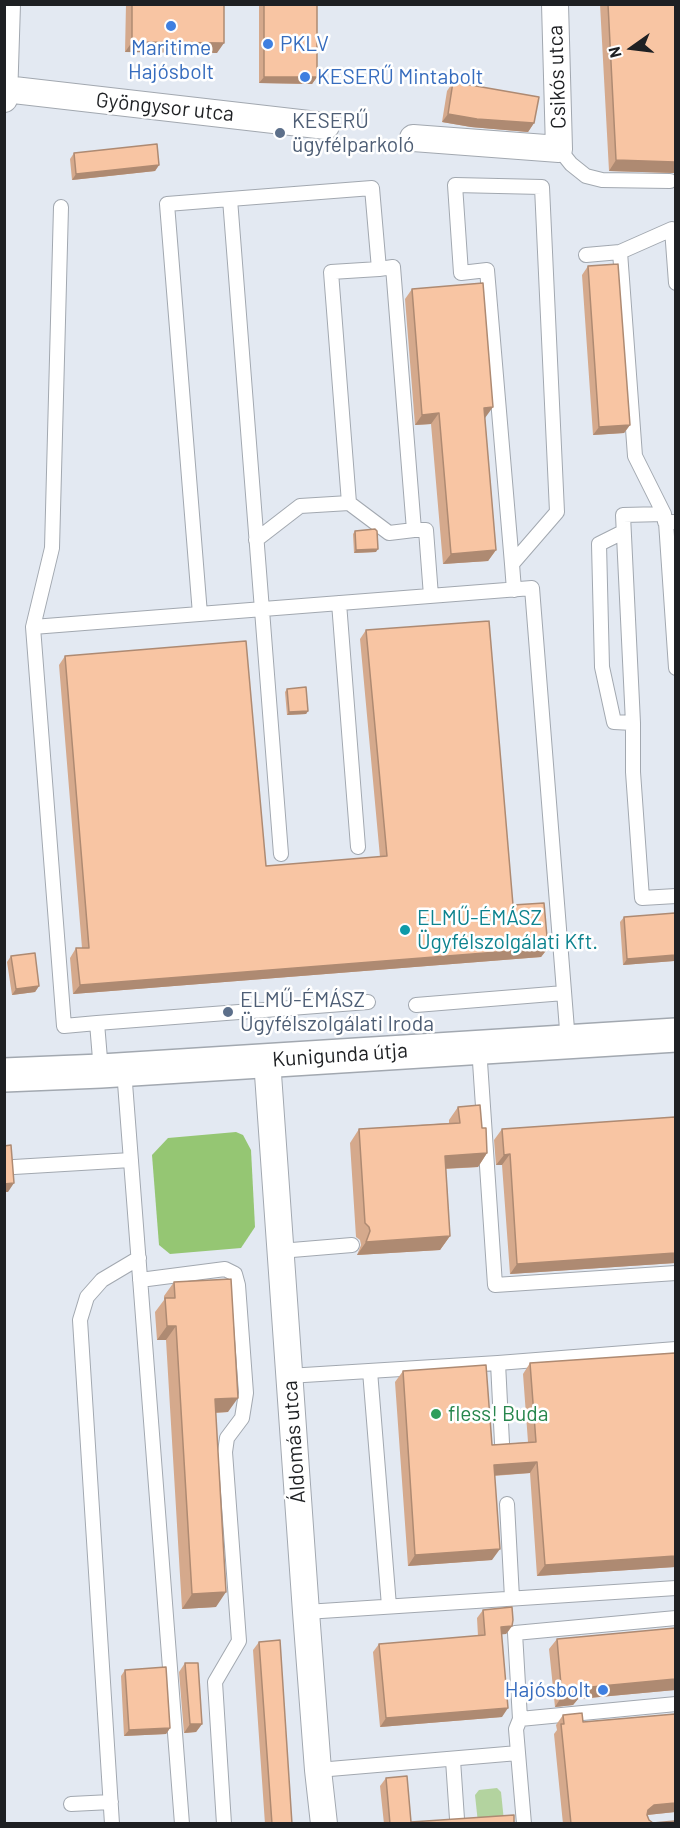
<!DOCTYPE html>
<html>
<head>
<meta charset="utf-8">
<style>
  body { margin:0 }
  #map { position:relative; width:680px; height:1828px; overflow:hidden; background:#e3e9f2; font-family:Barlow,sans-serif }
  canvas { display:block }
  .frame { position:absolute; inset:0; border:6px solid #1e2023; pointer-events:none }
  .north { position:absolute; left:602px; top:18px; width:60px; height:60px; -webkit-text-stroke:4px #fff; paint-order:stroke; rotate:256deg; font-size:16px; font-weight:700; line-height:24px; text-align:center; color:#1e2023 }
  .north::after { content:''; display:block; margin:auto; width:21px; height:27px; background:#1e2023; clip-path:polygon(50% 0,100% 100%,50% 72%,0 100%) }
</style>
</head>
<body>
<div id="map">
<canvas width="680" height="1828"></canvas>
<div class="frame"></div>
<div class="north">N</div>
</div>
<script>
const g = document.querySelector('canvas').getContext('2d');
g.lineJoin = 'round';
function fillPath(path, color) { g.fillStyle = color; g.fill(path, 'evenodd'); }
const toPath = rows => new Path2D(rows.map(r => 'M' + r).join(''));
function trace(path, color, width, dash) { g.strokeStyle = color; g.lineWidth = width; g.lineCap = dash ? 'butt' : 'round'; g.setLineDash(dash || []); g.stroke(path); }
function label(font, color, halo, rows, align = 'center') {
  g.font = font + ' Barlow,sans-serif'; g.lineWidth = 5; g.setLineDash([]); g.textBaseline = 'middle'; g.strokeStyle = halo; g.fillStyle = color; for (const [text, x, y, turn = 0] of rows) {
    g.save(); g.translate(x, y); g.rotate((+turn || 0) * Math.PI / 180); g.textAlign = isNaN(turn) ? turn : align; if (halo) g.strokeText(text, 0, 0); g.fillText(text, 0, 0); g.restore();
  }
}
fillPath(toPath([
  [497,1788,501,1792,504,1821,478,1823,475,1795,479,1790]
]), '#b3d39f');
fillPath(toPath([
  [236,1132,243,1135,251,1150,255,1227,241,1248,170,1254,159,1245,152,1155,168,1138]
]), '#95c673');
const lane = toPath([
  [559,149,571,164,586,176,602,180,670,181],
  [620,252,635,456,664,514,665,522],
  [586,255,620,252,672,229,676,283],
  [379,269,393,267,414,530,426,530,431,596],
  [676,522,666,522,676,668],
  [623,532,599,544,602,667,614,722,633,723,623,515,664,514],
  [256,540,300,506,349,503],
  [512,564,557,512,542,187,455,185,461,273,487,270,512,564,514,590],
  [339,603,358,847],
  [200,614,167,204,230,199],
  [33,627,52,548,61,207],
  [633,723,633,772,642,898,676,896],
  [281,854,230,199,372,188,379,269,331,272,349,503,389,533,414,530],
  [416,1005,564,993],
  [97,1023,64,1026,33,627,532,588,568,1042],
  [479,1047,495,1285,676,1273],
  [124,1070,182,1824],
  [101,1071,97,1023,368,1002],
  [14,1167,131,1160],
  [280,1251,352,1245],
  [140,1280,225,1269,235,1274,238,1285,246,1393,242,1418,227,1438,225,1452,239,1641,215,1682,224,1824],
  [498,1363,502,1443],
  [370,1371,389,1606],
  [288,1376,498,1363,676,1349],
  [507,1504,512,1598],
  [306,1612,676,1588],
  [520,1719,515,1633,676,1618],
  [453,1760,457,1819],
  [318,1770,518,1753],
  [71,1804,111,1802],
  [112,1824,80,1320,87,1297,102,1280,139,1258],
  [524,1824,516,1729,520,1719,676,1704]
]);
const street = toPath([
  [5,89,326,126],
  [4,99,7,4],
  [413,138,559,149,555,4],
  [267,1060,306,1612,318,1770,324,1824]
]);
const secondary = toPath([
  [4,1075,101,1071,676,1035]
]);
trace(lane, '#a2a8b0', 16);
trace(street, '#a2a8b0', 28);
trace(secondary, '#a2a8b0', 36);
trace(lane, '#fff', 14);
trace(street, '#fff', 26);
trace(secondary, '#fff', 33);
fillPath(toPath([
  [126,4,224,4,217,53,125,52],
  [259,4,317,4,317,77,312,84,259,83],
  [600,4,675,4,675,173,609,171],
  [453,82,534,123,528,132,471,127,442,122,447,91],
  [74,153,159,165,155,171,72,180,70,159],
  [588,266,630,425,624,433,593,435,582,275],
  [412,289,485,418,496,550,488,561,443,564,431,424,415,425,405,299],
  [355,531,376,552,354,553,353,534],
  [366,630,513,905,548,948,541,957,73,994,70,958,76,948,82,948,59,665,65,656,266,866,380,857,360,639],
  [287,689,308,711,306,714,287,715,285,692],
  [624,917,674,961,623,965,620,922],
  [11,956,39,986,35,992,12,995,7,962],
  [458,1107,482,1128,487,1153,478,1167,446,1169,450,1236,440,1250,357,1255,361,1245,360,1240,356,1237,350,1143,359,1129,449,1123,449,1120],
  [675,1117,675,1263,510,1274,502,1165,496,1165,494,1140,502,1129],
  [174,1282,228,1412,216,1413,216,1607,182,1609,166,1340,157,1340,155,1312,164,1300,164,1296],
  [675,1353,675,1567,537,1576,530,1473,494,1476,492,1560,408,1566,395,1382,403,1371,492,1445,528,1442,523,1374,530,1363],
  [483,1610,512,1626,506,1634,502,1634,502,1717,380,1727,373,1652,379,1644,478,1636,477,1618],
  [675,1628,675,1690,578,1699,573,1705,555,1707,549,1649,557,1639],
  [259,1642,292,1824,265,1824,253,1650],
  [185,1663,202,1724,196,1732,184,1733,179,1672],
  [125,1670,170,1728,166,1734,124,1736,121,1676],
  [675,1714,675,1812,647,1815,649,1820,653,1823,675,1824,563,1824,554,1734,557,1730,556,1725,563,1715,583,1722],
  [386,1778,411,1822,514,1824,384,1824,380,1786]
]), '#d5a98c');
fillPath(toPath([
  [132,42,224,43,217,53,125,52],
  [264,77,317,77,312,84,259,83],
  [448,114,534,123,528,132,471,127,442,122],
  [616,160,675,162,675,173,609,171],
  [159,165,155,171,72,180,76,174],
  [493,407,485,418,476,419,484,408],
  [439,413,431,424,415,425,422,415],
  [630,425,624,433,593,435,599,427],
  [378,549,376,552,354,553,356,550],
  [496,550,488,561,443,564,451,554],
  [308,711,306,714,287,715,289,712],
  [548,948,541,957,73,994,80,985],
  [675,955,675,959,674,961,623,965,627,959],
  [39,986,35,992,12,995,16,989],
  [487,1153,478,1167,435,1169,445,1156],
  [510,1154,502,1165,496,1165,504,1155],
  [14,1183,8,1192,4,1192,4,1184],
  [450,1236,440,1250,357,1255,366,1242],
  [675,1253,675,1263,510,1274,517,1264],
  [167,1326,176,1326,166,1340,157,1340],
  [238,1398,228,1412,205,1413,215,1399],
  [537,1462,530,1473,486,1476,494,1465],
  [500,1549,492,1560,408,1566,415,1555],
  [675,1556,675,1567,537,1576,545,1565],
  [226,1592,216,1607,182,1609,192,1594],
  [512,1626,506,1634,495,1635,501,1627],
  [675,1679,675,1690,578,1699,573,1705,555,1707,562,1696,580,1688],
  [508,1708,502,1717,380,1727,386,1718],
  [190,1724,202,1724,196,1732,184,1733],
  [170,1728,166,1734,124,1736,129,1730],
  [675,1803,675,1812,647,1815,641,1820,648,1810,654,1805]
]), '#ae8a72');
const building = toPath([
  [132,4,224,4,224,43,132,42,132,4],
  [264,4,317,4,317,77,264,77,264,4],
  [608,4,675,4,675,162,616,160,608,4],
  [453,82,539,97,534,123,477,119,448,114,453,82],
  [157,144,159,165,76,174,74,153,157,144],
  [618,264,630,425,599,427,588,266,618,264],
  [483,283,493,407,484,408,496,550,451,554,439,413,422,415,412,289,483,283],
  [375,529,377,531,378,549,356,550,355,531,375,529],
  [489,621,513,905,544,903,548,948,80,985,76,948,89,948,65,656,246,641,266,866,387,856,366,630,489,621],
  [306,687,308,711,289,712,287,689,306,687],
  [675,913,675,955,627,959,624,917,675,913],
  [35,953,39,986,16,989,11,956,35,953],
  [480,1105,482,1128,486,1128,487,1153,445,1156,450,1236,366,1242,370,1231,369,1227,365,1223,359,1129,460,1123,458,1107,480,1105],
  [675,1117,675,1253,517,1264,510,1154,504,1155,502,1129,675,1117],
  [11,1145,14,1183,4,1184,4,1146,11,1145],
  [231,1279,238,1398,215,1399,226,1592,192,1594,176,1326,167,1326,165,1298,175,1298,174,1282,231,1279],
  [675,1353,675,1556,545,1565,537,1462,494,1465,500,1549,415,1555,403,1371,486,1365,492,1445,536,1442,530,1363,675,1353],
  [512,1607,513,1620,512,1626,501,1627,508,1708,386,1718,379,1644,485,1635,483,1610,512,1607],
  [675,1628,675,1679,580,1688,581,1694,562,1696,557,1639,675,1628],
  [280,1640,292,1824,272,1824,259,1642,280,1640],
  [185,1663,198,1663,202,1724,190,1724,185,1663],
  [166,1667,170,1728,129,1730,125,1670,166,1667],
  [582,1713,583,1722,675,1714,675,1803,654,1805,648,1810,647,1815,649,1820,653,1823,675,1821,675,1824,571,1824,561,1724,564,1724,563,1715,582,1713],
  [407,1776,411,1822,514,1815,514,1824,390,1824,386,1778,407,1776]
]);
fillPath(building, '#f8c5a3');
trace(building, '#ae8a72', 1.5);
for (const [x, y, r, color] of [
  [171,26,6,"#3f7fe0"],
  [268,44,6,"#3f7fe0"],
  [305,77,6,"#3f7fe0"],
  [280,133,6,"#5c6f8a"],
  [405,930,6,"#0f9aa8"],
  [228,1012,6,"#5c6f8a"],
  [436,1414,6,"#2e9e5b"],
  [603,1690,6,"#3f7fe0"]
]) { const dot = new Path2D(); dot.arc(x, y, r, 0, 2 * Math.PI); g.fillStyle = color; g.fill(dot); trace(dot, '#fff', 2); }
label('21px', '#366cbe', '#fff', [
  ["PKLV",280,44],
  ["Maritime",171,48,"center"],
  ["Hajósbolt",171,72,"center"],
  ["KESERŰ Mintabolt",317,77],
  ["Hajósbolt",591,1690,"right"]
], 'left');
label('21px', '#1e2023', '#fff', [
  ["Csikós utca",557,77,-92],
  ["Gyöngysor utca",165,107,6],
  ["Kunigunda útja",340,1055,-4],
  ["Áldomás utca",294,1442,-94]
]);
label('21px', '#4e5e75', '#fff', [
  ["KESERŰ",292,121],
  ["ügyfélparkoló",292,145],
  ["ELMŰ-ÉMÁSZ",240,1000],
  ["Ügyfélszolgálati Iroda",240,1024]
], 'left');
label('21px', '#0d838f', '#fff', [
  ["ELMŰ-ÉMÁSZ",417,918],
  ["Ügyfélszolgálati Kft.",417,942]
], 'left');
label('21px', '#27864d', '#fff', [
  ["fless! Buda",448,1414]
], 'left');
</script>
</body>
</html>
